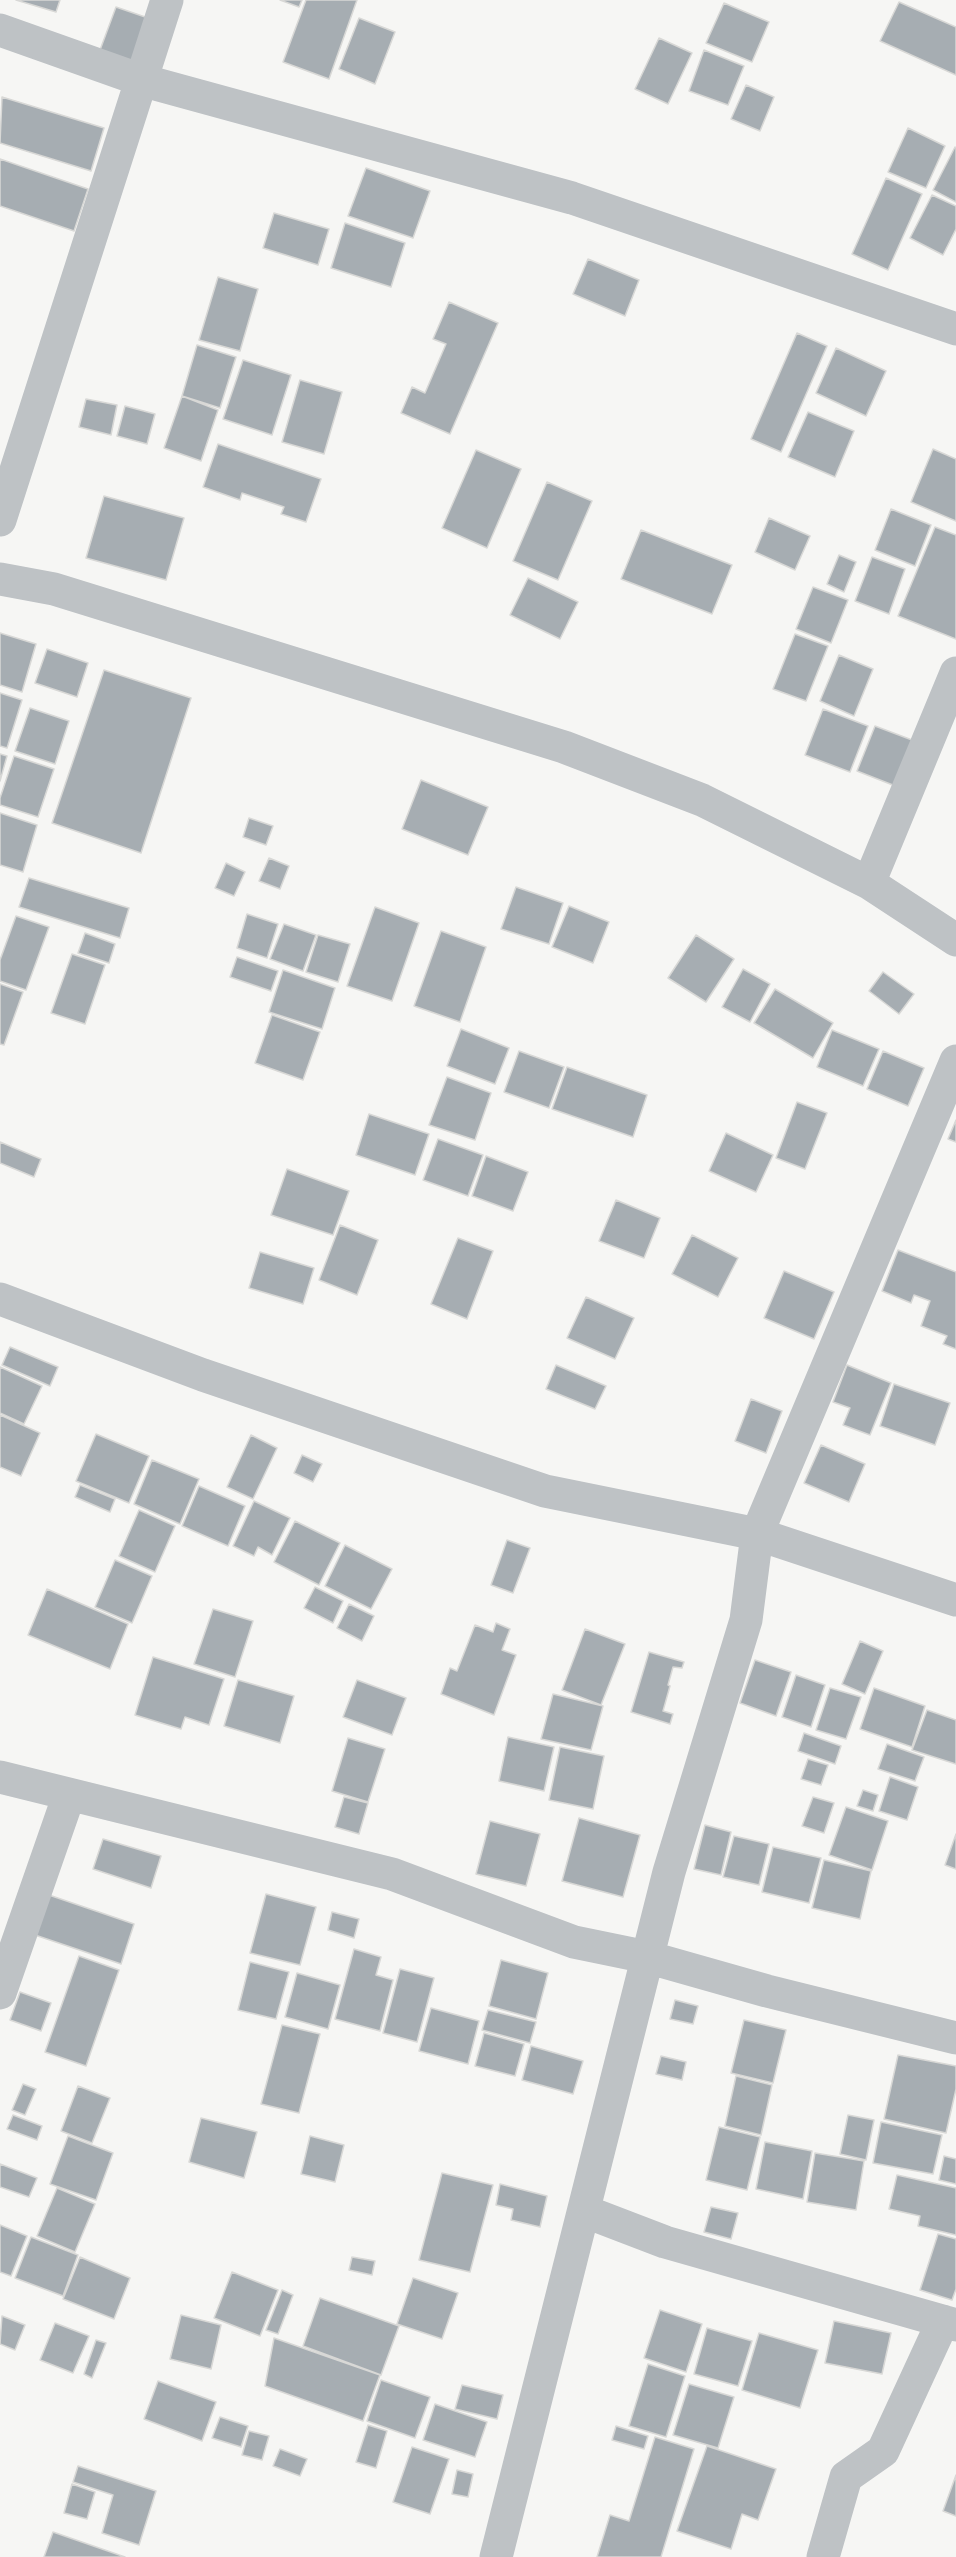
<!DOCTYPE html>
<html>
<head>
<meta charset="utf-8">
<style>
  body { margin:0 }
  canvas { display:block; background:#f6f6f4 }
</style>
</head>
<body>
<canvas width="956" height="2557"></canvas>
<script>
const g = document.querySelector('canvas').getContext('2d');
g.lineJoin = 'round';
function fillPath(path, color) { g.fillStyle = color; g.fill(path, 'evenodd'); }
const toPath = rows => new Path2D(rows.map(r => 'M' + r).join(''));
function trace(path, color, width, dash) { g.strokeStyle = color; g.lineWidth = width; g.lineCap = dash ? 'butt' : 'round'; g.setLineDash(dash || []); g.stroke(path); }
const building = toPath([
  [16,0,60,0,56,12,16,0],
  [280,0,302,0,299,7,280,0],
  [306,0,357,0,329,79,283,62,306,0],
  [899,2,956,27,956,75,880,41,899,2],
  [724,3,769,22,752,62,706,43,724,3],
  [116,7,151,19,135,63,100,50,116,7],
  [359,18,395,32,375,84,339,69,359,18],
  [659,38,692,53,668,104,635,89,659,38],
  [704,50,744,66,728,105,689,91,704,50],
  [746,85,774,97,760,131,731,119,746,85],
  [2,97,104,128,91,171,0,143,2,97],
  [908,128,945,146,926,188,888,172,908,128],
  [955,147,956,148,956,202,933,190,955,147],
  [0,159,88,189,74,231,0,206,0,159],
  [366,168,430,191,413,238,348,216,366,168],
  [886,178,922,194,888,270,852,254,886,178],
  [932,195,956,206,956,229,943,255,910,238,932,195],
  [274,213,329,229,318,265,263,248,274,213],
  [345,223,405,243,391,287,331,268,345,223],
  [588,259,639,280,625,316,573,294,588,259],
  [218,277,258,289,240,351,199,340,218,277],
  [449,302,498,323,450,434,401,413,412,387,425,393,446,344,433,339,449,302],
  [797,333,827,346,781,452,751,439,797,333],
  [197,345,236,357,220,408,182,396,197,345],
  [836,348,886,371,866,416,816,393,836,348],
  [243,360,291,375,272,435,223,419,243,360],
  [300,380,342,392,324,454,282,442,300,380],
  [182,396,218,410,201,461,164,448,182,396],
  [86,399,117,405,111,435,79,427,86,399],
  [125,406,155,414,147,444,117,436,125,406],
  [808,412,854,431,835,477,788,457,808,412],
  [218,444,321,479,306,522,281,514,284,507,242,493,240,500,203,487,218,444],
  [933,449,956,459,956,521,911,502,933,449],
  [476,450,521,469,487,548,442,528,476,450],
  [547,482,592,501,558,580,513,561,547,482],
  [104,496,184,518,166,580,86,558,104,496],
  [891,509,931,525,915,566,875,550,891,509],
  [769,518,810,536,795,570,755,552,769,518],
  [935,527,956,535,956,639,898,616,935,527],
  [641,530,732,565,712,614,621,579,641,530],
  [839,555,856,562,844,592,827,584,839,555],
  [872,557,905,569,889,614,855,601,872,557],
  [528,578,578,602,560,639,510,615,528,578],
  [813,587,848,600,831,643,796,629,813,587],
  [0,633,36,644,22,692,0,685,0,633],
  [795,634,828,646,806,701,773,689,795,634],
  [47,649,88,663,77,697,35,683,47,649],
  [839,655,873,669,854,716,820,701,839,655],
  [104,670,191,698,141,853,52,823,104,670],
  [0,693,22,700,7,748,0,746,0,693],
  [30,708,69,721,55,764,15,751,30,708],
  [823,709,868,726,850,772,805,755,823,709],
  [875,726,920,743,903,789,857,771,875,726],
  [0,754,7,756,0,781,0,754],
  [14,756,54,769,38,817,0,805,0,798,14,756],
  [421,780,488,807,468,855,402,829,421,780],
  [0,813,37,825,23,872,0,865,0,813],
  [249,818,273,826,266,845,243,837,249,818],
  [269,858,289,866,280,889,259,881,269,858],
  [226,863,245,872,234,896,215,888,226,863],
  [29,878,129,908,120,938,19,907,29,878],
  [516,887,563,903,549,944,501,929,516,887],
  [569,906,609,922,593,963,552,947,569,906],
  [375,907,419,923,392,1001,347,986,375,907],
  [247,914,278,924,267,958,237,948,247,914],
  [16,916,49,927,26,990,0,981,0,960,16,916],
  [284,924,316,935,303,971,270,959,284,924],
  [441,931,486,947,460,1022,414,1006,441,931],
  [85,933,115,944,109,963,78,953,85,933],
  [318,935,350,944,338,982,306,972,318,935],
  [696,935,734,959,706,1002,668,978,696,935],
  [72,954,105,965,85,1024,51,1013,72,954],
  [237,957,278,971,271,991,230,977,237,957],
  [743,969,770,984,750,1022,722,1007,743,969],
  [283,970,335,988,322,1029,269,1012,283,970],
  [883,972,914,994,899,1014,869,991,883,972],
  [0,984,23,992,4,1045,0,1044,0,984],
  [775,989,833,1023,813,1058,754,1023,775,989],
  [272,1015,320,1032,303,1080,255,1063,272,1015],
  [461,1029,509,1048,495,1084,447,1066,461,1029],
  [832,1030,879,1049,863,1086,817,1067,832,1030],
  [519,1051,564,1067,549,1108,504,1092,519,1051],
  [883,1051,924,1068,908,1106,867,1089,883,1051],
  [567,1067,647,1095,633,1137,552,1109,567,1067],
  [447,1077,491,1093,475,1140,429,1125,447,1077],
  [797,1102,827,1113,805,1169,776,1158,797,1102],
  [369,1114,429,1134,415,1175,356,1155,369,1114],
  [956,1120,956,1142,948,1139,956,1120],
  [726,1133,773,1155,756,1192,709,1171,726,1133],
  [438,1139,483,1155,468,1196,423,1180,438,1139],
  [0,1142,41,1159,34,1177,0,1163,0,1142],
  [486,1156,528,1172,513,1211,472,1196,486,1156],
  [287,1169,349,1191,333,1235,271,1215,287,1169],
  [616,1200,660,1218,644,1258,599,1241,616,1200],
  [340,1225,378,1240,357,1295,319,1280,340,1225],
  [692,1235,738,1258,718,1297,672,1274,692,1235],
  [458,1238,493,1251,467,1319,431,1304,458,1238],
  [898,1250,956,1272,956,1349,943,1344,947,1336,921,1326,930,1301,914,1295,911,1303,882,1291,898,1250],
  [260,1252,314,1268,303,1304,249,1288,260,1252],
  [784,1271,834,1292,814,1339,764,1318,784,1271],
  [586,1297,634,1318,615,1359,567,1338,586,1297],
  [10,1347,58,1367,50,1386,2,1365,10,1347],
  [556,1365,606,1386,595,1409,546,1389,556,1365],
  [847,1365,891,1383,870,1435,843,1425,850,1408,833,1402,847,1365],
  [0,1367,42,1386,24,1424,0,1413,0,1367],
  [894,1384,950,1403,935,1445,880,1426,894,1384],
  [751,1399,782,1411,766,1453,735,1441,751,1399],
  [0,1415,40,1433,21,1476,0,1467,0,1415],
  [96,1434,149,1456,129,1503,76,1481,96,1434],
  [251,1435,277,1448,253,1499,227,1487,251,1435],
  [821,1445,865,1464,849,1502,804,1483,821,1445],
  [302,1455,322,1464,313,1482,294,1473,302,1455],
  [152,1460,199,1479,180,1524,134,1504,152,1460],
  [80,1485,115,1499,110,1512,75,1497,80,1485],
  [199,1486,245,1506,228,1546,182,1526,199,1486],
  [254,1501,290,1518,272,1555,258,1547,254,1556,233,1546,254,1501],
  [139,1510,175,1526,155,1572,119,1556,139,1510],
  [295,1521,340,1543,319,1585,274,1562,295,1521],
  [507,1540,530,1548,513,1593,491,1585,507,1540],
  [345,1545,392,1569,371,1609,325,1586,345,1545],
  [115,1560,152,1576,132,1623,95,1607,115,1560],
  [315,1587,343,1601,333,1623,304,1608,315,1587],
  [47,1589,128,1624,110,1669,28,1635,47,1589],
  [349,1604,374,1616,362,1641,337,1628,349,1604],
  [213,1609,253,1621,235,1677,194,1664,213,1609],
  [496,1623,510,1629,502,1650,516,1655,494,1715,441,1694,450,1668,457,1671,475,1625,493,1632,496,1623],
  [585,1629,625,1644,601,1705,562,1690,585,1629],
  [860,1641,883,1651,865,1694,842,1684,860,1641],
  [649,1652,684,1662,682,1668,673,1667,668,1685,670,1686,663,1711,673,1714,670,1724,631,1712,649,1652],
  [153,1657,224,1679,209,1725,185,1717,181,1729,135,1715,153,1657],
  [755,1660,791,1672,776,1716,740,1703,755,1660],
  [796,1675,825,1685,811,1727,782,1717,796,1675],
  [238,1680,294,1696,280,1743,224,1726,238,1680],
  [357,1680,406,1698,392,1735,343,1717,357,1680],
  [830,1688,861,1697,846,1739,816,1730,830,1688],
  [874,1688,925,1706,912,1747,860,1729,874,1688],
  [553,1694,603,1706,591,1750,541,1739,553,1694],
  [927,1710,956,1720,956,1764,912,1750,927,1710],
  [804,1733,841,1746,835,1764,798,1751,804,1733],
  [508,1737,554,1747,544,1791,499,1781,508,1737],
  [348,1738,385,1749,368,1802,332,1791,348,1738],
  [887,1744,924,1757,915,1781,878,1769,887,1744],
  [560,1747,604,1756,593,1809,549,1800,560,1747],
  [808,1759,828,1765,821,1785,801,1779,808,1759],
  [890,1777,918,1787,907,1820,879,1811,890,1777],
  [863,1790,878,1795,873,1811,857,1806,863,1790],
  [344,1797,368,1803,359,1834,335,1827,344,1797],
  [813,1797,834,1803,824,1833,802,1826,813,1797],
  [846,1807,888,1821,872,1870,829,1855,846,1807],
  [579,1818,640,1835,623,1897,562,1881,579,1818],
  [490,1821,540,1834,526,1886,476,1874,490,1821],
  [705,1825,731,1832,721,1875,694,1869,705,1825],
  [956,1834,956,1869,945,1865,956,1834],
  [734,1836,769,1844,759,1885,723,1877,734,1836],
  [103,1839,161,1856,151,1888,93,1869,103,1839],
  [773,1847,821,1858,809,1903,762,1892,773,1847],
  [824,1860,871,1871,860,1919,812,1908,824,1860],
  [46,1894,134,1924,121,1964,32,1934,46,1894],
  [266,1894,316,1907,300,1965,250,1953,266,1894],
  [332,1912,359,1919,354,1938,328,1930,332,1912],
  [354,1949,381,1957,376,1975,393,1980,380,2031,335,2019,354,1949],
  [79,1956,119,1970,86,2066,45,2052,79,1956],
  [501,1960,548,1973,536,2019,489,2006,501,1960],
  [250,1962,289,1972,276,2019,238,2010,250,1962],
  [400,1969,434,1978,417,2042,383,2033,400,1969],
  [297,1973,340,1985,328,2029,285,2017,297,1973],
  [20,1992,51,2003,41,2031,10,2020,20,1992],
  [675,2000,698,2006,693,2024,670,2019,675,2000],
  [431,2008,479,2021,468,2064,419,2051,431,2008],
  [488,2010,536,2022,530,2043,482,2030,488,2010],
  [744,2020,786,2030,773,2083,731,2073,744,2020],
  [282,2025,320,2034,299,2113,261,2104,282,2025],
  [484,2033,524,2044,515,2076,475,2066,484,2033],
  [531,2046,583,2061,573,2094,522,2080,531,2046],
  [898,2055,956,2066,956,2089,946,2133,884,2119,898,2055],
  [661,2056,686,2062,682,2080,656,2074,661,2056],
  [736,2076,772,2085,761,2135,725,2126,736,2076],
  [23,2084,36,2089,25,2115,12,2110,23,2084],
  [78,2086,110,2098,92,2143,61,2131,78,2086],
  [13,2115,42,2126,37,2140,7,2129,13,2115],
  [848,2115,874,2120,866,2160,840,2154,848,2115],
  [201,2118,257,2132,244,2178,189,2162,201,2118],
  [881,2122,942,2135,933,2174,873,2163,881,2122],
  [719,2127,760,2137,747,2190,706,2180,719,2127],
  [68,2136,113,2153,96,2200,50,2184,68,2136],
  [310,2136,344,2145,335,2182,301,2174,310,2136],
  [765,2142,812,2151,803,2199,756,2189,765,2142],
  [815,2153,864,2161,856,2210,807,2202,815,2153],
  [944,2156,956,2159,956,2184,939,2180,944,2156],
  [0,2164,37,2178,29,2197,0,2187,0,2164],
  [442,2173,493,2185,470,2272,419,2260,442,2173],
  [897,2175,956,2188,956,2235,918,2226,920,2216,889,2209,897,2175],
  [500,2184,547,2196,540,2227,511,2220,513,2209,496,2205,500,2184],
  [57,2188,95,2204,75,2252,37,2236,57,2188],
  [711,2207,738,2213,731,2239,704,2232,711,2207],
  [0,2225,27,2236,11,2276,0,2272,0,2225],
  [938,2234,956,2239,956,2289,952,2300,920,2290,938,2234],
  [31,2237,78,2255,63,2296,15,2278,31,2237],
  [80,2257,130,2278,114,2319,63,2299,80,2257],
  [352,2257,375,2261,372,2275,349,2270,352,2257],
  [232,2272,278,2290,260,2336,214,2318,232,2272],
  [413,2278,458,2293,442,2339,397,2324,413,2278],
  [282,2290,293,2295,278,2334,266,2330,282,2290],
  [320,2298,399,2326,381,2375,303,2346,320,2298],
  [660,2310,702,2324,686,2372,644,2358,660,2310],
  [181,2315,221,2325,211,2369,170,2359,181,2315],
  [2,2316,25,2325,15,2350,0,2344,2,2316],
  [834,2321,891,2333,882,2374,825,2363,834,2321],
  [55,2323,89,2336,73,2373,40,2360,55,2323],
  [707,2328,752,2341,738,2386,694,2374,707,2328],
  [759,2333,818,2350,800,2408,742,2390,759,2333],
  [274,2338,380,2375,363,2421,265,2386,274,2338],
  [96,2340,106,2343,92,2378,84,2374,96,2340],
  [648,2364,685,2376,666,2437,629,2426,648,2364],
  [381,2380,430,2397,415,2438,367,2421,381,2380],
  [158,2381,216,2402,202,2441,144,2419,158,2381],
  [689,2384,734,2397,718,2448,673,2435,689,2384],
  [462,2385,503,2395,497,2419,455,2409,462,2385],
  [435,2404,487,2422,475,2457,423,2440,435,2404],
  [220,2417,248,2426,241,2447,212,2438,220,2417],
  [368,2425,387,2431,376,2468,356,2462,368,2425],
  [616,2426,648,2436,644,2449,612,2440,616,2426],
  [249,2431,269,2436,262,2460,242,2455,249,2431],
  [655,2437,694,2449,661,2557,597,2557,610,2515,629,2521,655,2437],
  [707,2446,776,2469,758,2520,742,2514,731,2549,677,2531,707,2446],
  [412,2447,449,2459,430,2514,393,2502,412,2447],
  [280,2449,307,2459,300,2476,273,2466,280,2449],
  [78,2466,156,2491,139,2545,102,2533,113,2495,73,2482,78,2466],
  [457,2470,473,2474,468,2497,452,2494,457,2470],
  [956,2475,956,2516,943,2511,956,2475],
  [72,2484,95,2492,87,2519,64,2513,72,2484],
  [53,2532,125,2557,44,2557,53,2532]
]);
fillPath(building, '#a6adb2');
trace(building, '#d8d8d6', 1.5);
trace(toPath([
  [0,30,141,80,572,198,956,329],
  [0,520,167,0],
  [0,579,54,589,564,747,702,800,869,883,956,940],
  [869,883,956,673],
  [0,1299,203,1375,545,1491,757,1534,956,1600],
  [0,1777,392,1874,574,1942,647,1957,767,1991,956,2038],
  [0,1993,69,1795],
  [584,2211,665,2242,956,2325],
  [496,2557,669,1872,746,1620,757,1534,956,1061],
  [823,2557,846,2477,883,2451,943,2321]
]), '#bec2c5', 33);
</script>
</body>
</html>
